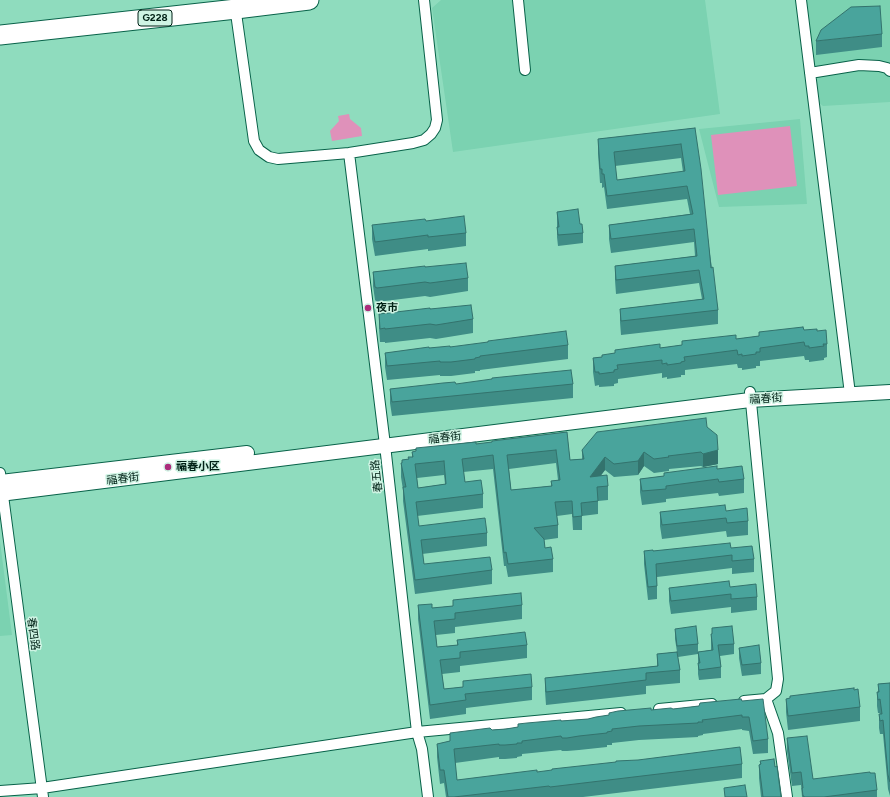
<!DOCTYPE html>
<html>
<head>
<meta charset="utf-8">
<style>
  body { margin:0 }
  canvas { display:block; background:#8fdcbe }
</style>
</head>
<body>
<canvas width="890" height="797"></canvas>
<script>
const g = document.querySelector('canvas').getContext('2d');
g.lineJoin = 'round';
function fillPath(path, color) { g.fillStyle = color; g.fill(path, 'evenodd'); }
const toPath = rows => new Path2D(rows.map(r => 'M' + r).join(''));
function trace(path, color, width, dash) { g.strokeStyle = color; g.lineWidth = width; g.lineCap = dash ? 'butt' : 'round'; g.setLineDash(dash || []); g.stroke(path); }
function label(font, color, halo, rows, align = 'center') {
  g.font = font + ' Figtree,"Noto Sans KR",sans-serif'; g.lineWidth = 3; g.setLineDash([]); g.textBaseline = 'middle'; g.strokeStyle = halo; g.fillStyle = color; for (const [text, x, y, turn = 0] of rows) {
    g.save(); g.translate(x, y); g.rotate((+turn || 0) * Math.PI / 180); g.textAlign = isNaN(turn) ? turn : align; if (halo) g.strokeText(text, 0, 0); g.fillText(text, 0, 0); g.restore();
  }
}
fillPath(toPath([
  [441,0,705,0,720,114,453,152,432,8],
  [805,0,890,0,890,102,823,106,818,102],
  [800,119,807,204,719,207,699,129],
  [0,541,12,635,0,636]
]), '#7bd2b1');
fillPath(toPath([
  [349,114,350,119,361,128,362,136,332,141,330,131,339,121,338,116],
  [790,126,797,186,718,195,711,135]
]), '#df91ba');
const street = toPath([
  [518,0,525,70],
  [801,0,850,394],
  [235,6,254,141,259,150,269,157,278,159,349,153,413,143,424,140,431,134,435,128,437,120,424,0],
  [810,73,859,65,879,66,887,68,890,71],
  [349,153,385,445,417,732,422,749,428,797],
  [0,473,43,797],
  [766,699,778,733,787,797],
  [744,701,766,699,776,691,778,679,750,392],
  [659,709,712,704],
  [0,791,42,788,417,732,621,713]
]);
const secondary = toPath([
  [0,482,247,453],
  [0,494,750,400,890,392]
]);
const highway = toPath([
  [0,35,236,9,309,0]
]);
trace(street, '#086249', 12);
trace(secondary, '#086249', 16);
trace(highway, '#086249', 21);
trace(street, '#fff', 10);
trace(secondary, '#fff', 14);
trace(highway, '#fff', 19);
fillPath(toPath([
  [882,34,882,47,816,55,816,41],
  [695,128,709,247,718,310,718,324,621,335,620,322,620,309,702,299,699,283,616,294,615,280,615,266,695,256,694,242,611,253,609,239,609,225,690,214,687,199,607,209,604,187,602,188,602,183,600,183,598,153,598,139],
  [681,158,683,172,617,180,615,166],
  [557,212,580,224,583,233,583,243,558,246,557,237],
  [426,221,466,233,466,246,428,251,428,249,375,256,372,239,372,225],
  [425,267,468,278,468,291,430,297,425,296,377,302,375,300,373,286,373,272],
  [430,309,473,319,473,333,436,339,430,338,385,343,385,342,380,342,379,328,379,314],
  [804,330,817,331,827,344,827,357,824,358,824,360,809,362,809,360,805,360,804,356,760,361,760,366,756,366,756,368,742,370,742,368,738,368,737,364,685,370,685,375,681,375,681,377,667,379,667,377,662,378,662,373,618,379,618,383,614,384,614,386,599,387,599,385,595,386,593,372,593,358,602,357,615,353,615,350,660,348,682,345,682,341,736,339,759,336,759,332],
  [568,345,568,359,480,370,480,371,475,371,475,373,451,376,440,376,440,375,387,380,385,367,385,353,429,348],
  [456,384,573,384,573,398,392,416,390,403,390,389],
  [707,427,718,464,703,467,701,466,669,469,669,471,654,473,644,466,638,475,614,477,605,470,601,475,608,486,608,500,598,501,598,514,582,516,582,530,573,530,572,514,557,516,558,525,558,538,544,540,545,548,553,559,553,572,508,577,506,566,504,566,493,469,463,472,465,482,483,494,483,508,417,516,419,526,487,533,487,546,422,554,424,564,492,570,492,584,415,594,403,501,403,490,401,477,401,463,402,463,402,460,408,459,412,457,412,452,492,442,567,432,570,460,582,459,582,450],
  [556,463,558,480,551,481,551,486,511,490,509,469],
  [444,475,445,484,418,488,417,478],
  [717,469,744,479,744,493,719,496,718,493,666,499,666,502,642,505,640,492,640,479,664,476,664,473],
  [726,511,748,521,748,535,727,537,726,531,662,539,660,526,660,512],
  [731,548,754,559,754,572,732,574,732,568,657,577,657,599,648,600,644,564,644,551,653,551],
  [730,587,757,597,757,610,731,613,731,607,671,614,669,601,669,588],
  [453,600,522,605,522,619,455,627,455,633,436,635,437,647,457,645,457,640,527,645,527,658,460,666,460,672,442,674,444,689,463,687,463,681,532,687,532,700,466,708,466,714,430,719,418,619,418,605,432,608,453,606],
  [712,628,734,644,734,654,720,656,721,667,721,678,699,680,698,674,698,652,711,650,711,634,712,634],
  [675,629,698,644,698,654,678,657,680,670,680,683,646,686,646,694,546,705,545,691,545,678,657,666,657,654,677,652,675,639],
  [739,648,761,663,761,674,742,676,739,658],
  [890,683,890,796,888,789,883,734,880,734,879,728,879,714,880,714,880,713,878,713,877,706,877,692,878,692,878,684],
  [741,699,768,739,768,753,753,754,749,731,742,730,742,729,703,734,703,735,698,736,698,737,639,740,612,743,612,745,607,745,607,747,579,750,567,751,562,751,561,750,522,754,522,756,517,757,517,758,505,759,499,759,499,757,455,763,457,780,537,772,742,764,742,778,583,797,446,797,444,783,440,784,437,757,437,744,450,741,492,730,506,729,561,721,588,719,609,715,651,710,673,709,699,706],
  [786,699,860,707,860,721,788,730,786,712],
  [787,738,813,779,877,790,877,797,802,797,801,785,792,786,787,751],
  [760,761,775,767,781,797,761,797,759,778,759,765,760,764]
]), '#3f8d86');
fillPath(toPath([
  [718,450,718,464,703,467,703,454],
  [644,452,644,466,638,475,638,461],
  [605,457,605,470,590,490,590,477]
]), '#33736d');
const building = toPath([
  [880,6,882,34,816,41,821,30,851,7,880,6],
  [695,128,701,169,709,247,711,268,713,267,718,310,621,321,620,309,704,299,699,270,616,280,615,266,697,256,694,229,611,239,609,225,693,214,687,186,607,196,604,174,602,174,602,169,600,169,598,139,695,128],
  [681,144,685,171,617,180,614,152,681,144],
  [578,209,580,224,582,224,583,233,558,235,557,227,559,227,557,212,578,209],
  [464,216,466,233,428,237,428,235,375,242,372,225,425,219,426,221,464,216],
  [466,263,468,278,430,283,425,282,377,288,375,287,373,272,425,266,425,267,466,263],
  [471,305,473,319,436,325,430,324,385,329,385,328,380,329,379,314,430,308,430,309,471,305],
  [803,327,804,330,817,329,817,331,826,330,827,344,823,344,824,346,809,348,809,346,805,346,804,342,760,348,760,352,756,352,756,354,742,356,742,354,738,355,737,350,684,357,685,361,681,362,681,363,667,365,667,363,662,364,662,360,617,365,618,369,614,370,614,372,599,374,599,372,595,372,593,358,602,357,602,355,615,353,615,350,660,344,660,348,682,345,682,341,736,335,736,339,759,336,759,332,803,327],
  [566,331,568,345,480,356,480,357,475,358,475,359,451,362,440,362,440,361,387,366,385,353,429,347,429,348,450,346,450,347,488,342,488,341,566,331],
  [571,370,573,384,392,402,390,389,443,383,455,382,456,384,492,379,492,378,571,370],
  [706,418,707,427,717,435,718,450,703,454,701,452,668,456,669,457,654,459,644,452,638,461,614,464,605,457,590,477,607,475,608,486,597,487,598,501,581,503,582,516,573,517,572,501,555,502,558,525,534,528,544,539,545,548,551,547,553,559,508,564,506,552,504,553,493,455,462,459,465,482,481,480,483,494,416,502,419,526,485,518,487,533,421,540,424,564,490,557,492,570,415,580,403,487,406,487,401,463,402,463,402,460,409,459,408,457,413,457,412,452,416,451,416,448,476,442,476,444,492,442,492,441,567,432,570,460,584,459,582,450,597,432,706,418],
  [556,450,560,480,551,481,552,486,511,490,507,455,556,450],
  [444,461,446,484,418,488,415,464,444,461],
  [717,466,717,469,742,466,744,479,719,482,718,479,666,486,666,489,642,491,640,479,664,476,664,473,717,466],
  [725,505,726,511,747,508,748,521,727,523,726,518,662,525,660,512,725,505],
  [730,543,731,548,752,546,754,559,732,561,732,555,656,564,657,586,648,587,644,551,653,550,653,551,730,543],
  [729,581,730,587,756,584,757,597,731,599,731,594,671,601,669,588,729,581],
  [521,593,522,605,455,613,455,619,434,621,437,647,458,645,457,640,525,632,527,645,460,652,460,658,440,660,444,689,463,687,463,681,531,674,532,687,465,694,466,700,430,705,418,605,432,604,432,608,453,606,453,600,521,593],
  [696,626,698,644,677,646,675,629,696,626],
  [732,626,734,644,718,645,721,667,699,670,698,663,700,663,698,652,713,650,711,634,712,634,712,628,732,626],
  [759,645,761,663,742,665,739,648,759,645],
  [677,652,680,670,646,673,646,680,546,692,545,678,658,666,657,654,677,652],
  [890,683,890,782,888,775,883,720,880,721,879,714,882,714,880,699,878,700,877,692,879,692,878,684,890,683],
  [854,688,854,690,858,689,860,707,788,716,786,699,790,698,790,696,854,688],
  [741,699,742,701,763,699,768,739,753,741,749,717,742,717,742,715,702,720,703,722,698,722,698,723,639,726,612,729,612,731,607,732,607,733,579,736,567,738,562,738,561,736,522,741,522,743,517,743,517,744,505,745,499,745,499,744,454,749,457,780,537,770,537,772,552,770,552,769,616,762,616,761,638,760,740,747,742,764,550,787,549,786,454,797,448,797,444,770,440,770,437,744,450,741,450,733,490,728,492,730,506,729,518,727,518,724,527,723,561,720,561,721,588,719,596,717,609,715,609,713,618,711,651,708,651,710,671,708,673,709,699,706,700,703,741,699],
  [807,736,813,779,870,772,870,773,875,773,877,790,824,797,804,797,804,796,803,796,802,788,803,788,801,772,792,773,787,738,807,736],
  [774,759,775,767,777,766,781,797,763,797,759,765,761,764,760,761,774,759],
  [745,785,747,797,725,797,724,788,745,785]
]);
fillPath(building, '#49a49c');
trace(building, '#33736d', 1);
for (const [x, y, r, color] of [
  [368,308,4,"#ac2d7c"],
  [168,467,4,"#ac2d7c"]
]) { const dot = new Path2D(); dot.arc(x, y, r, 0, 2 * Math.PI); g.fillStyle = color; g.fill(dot); trace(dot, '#cff4e4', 1.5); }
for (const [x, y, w] of [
  [155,18,34]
]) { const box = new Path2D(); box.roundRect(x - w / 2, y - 8, w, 16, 3); g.fillStyle = '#cff4e4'; g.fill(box); trace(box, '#012116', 1); }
label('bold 10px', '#012116', null, [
  ["G228",155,18]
]);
label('bold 11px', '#012116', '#cff4e4', [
  ["夜市",376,308],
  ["福春小区",176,467]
], 'left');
label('11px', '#012116', '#cff4e4', [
  ["福春街",766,399,-4],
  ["福春街",445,438,-7],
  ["春五路",377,476,-96],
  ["福春街",123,479,-7],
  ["春四路",33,634,82]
]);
</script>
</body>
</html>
